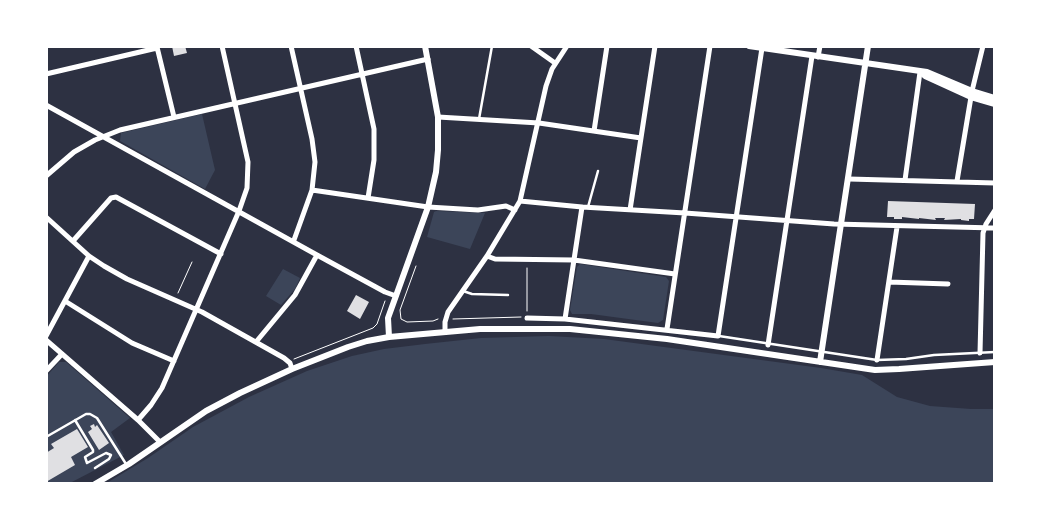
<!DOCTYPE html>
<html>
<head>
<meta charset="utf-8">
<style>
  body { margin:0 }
  #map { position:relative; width:1041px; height:530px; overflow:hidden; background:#2d3142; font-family:Montserrat,sans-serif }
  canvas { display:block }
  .frame { position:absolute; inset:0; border:48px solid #fff; pointer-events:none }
</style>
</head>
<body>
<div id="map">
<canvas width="1041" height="530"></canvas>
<div class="frame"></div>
</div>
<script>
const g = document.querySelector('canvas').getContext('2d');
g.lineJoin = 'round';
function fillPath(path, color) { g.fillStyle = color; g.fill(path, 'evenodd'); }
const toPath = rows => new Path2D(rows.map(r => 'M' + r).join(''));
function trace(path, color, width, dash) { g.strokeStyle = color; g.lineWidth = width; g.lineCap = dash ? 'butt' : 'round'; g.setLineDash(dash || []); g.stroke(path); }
fillPath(toPath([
  [202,114,215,170,205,189,120,141,121,133],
  [436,211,485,213,470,249,427,237,434,212],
  [580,264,666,277,669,281,663,320,658,323,591,314,572,314,570,310,577,267],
  [283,269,300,278,295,289,281,305,266,296],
  [549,336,604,339,821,368,862,375,897,397,930,406,971,409,995,409,995,484,105,484,148,458,193,427,249,397,307,371,352,356,384,349,425,344,481,338],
  [59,362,66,362,130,418,111,432,124,455,68,484,46,484,46,377]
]), '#3c4559');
fillPath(toPath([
  [172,46,185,46,187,53,174,56],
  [888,201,975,204,974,219,969,219,969,221,961,220,961,219,944,220,945,218,935,218,936,220,919,218,919,219,902,217,902,219,894,219,894,217,887,217],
  [356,295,369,302,360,319,347,311],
  [94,424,95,427,97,425,109,443,99,450,88,432,92,429,90,426],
  [77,429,88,447,71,457,75,465,46,482,46,453,54,448,51,444]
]), '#e0e0e3');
trace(toPath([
  [416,266,400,310,401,319,407,322,433,321,438,319],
  [527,268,527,311],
  [178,293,192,262],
  [453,319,521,317],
  [294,359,373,328,377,324,385,301]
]), '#fff', 1);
trace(toPath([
  [479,119,492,46],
  [588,207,598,171],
  [463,291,472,294,508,295],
  [719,336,877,360,906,359,934,355,995,352],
  [75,420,93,450,93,452,85,457,87,463,106,453,111,455,109,459,95,468],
  [46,437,86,414,90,414,97,418,126,464]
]), '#fff', 2.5);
trace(toPath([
  [291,46,312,139,315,162,312,190,294,240],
  [356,46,374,129,374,160,368,198],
  [531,46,555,63],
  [157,47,174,117],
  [818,57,820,46],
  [46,74,157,48],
  [972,91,983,46],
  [46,105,317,255,385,292,396,296],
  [438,117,539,123,641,138],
  [594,131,607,46],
  [46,176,74,152,95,140,120,130,428,59],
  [849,179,995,183],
  [905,180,920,72],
  [957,181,971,97],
  [312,190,428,207,478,210,506,206,515,210],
  [520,201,582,207,685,213,834,224,995,228],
  [630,210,655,46],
  [46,217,89,256,104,266,127,279,202,312,284,358,290,363,292,369],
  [73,241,111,198,116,197,221,254],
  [487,256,495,259,574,260,675,274],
  [889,282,948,284],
  [65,301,132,343,174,361],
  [527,318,565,319,718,336,762,48],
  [565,319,582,207],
  [667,329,710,46],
  [445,331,445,322,448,312,487,256,520,201,546,86,552,69,567,46],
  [46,336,89,256],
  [46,340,138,420,160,442],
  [256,342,295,295,317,255],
  [768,345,812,56],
  [980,353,983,233,986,224,995,210],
  [877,360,897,227],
  [46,371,62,354],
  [138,420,151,405,162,388,239,211,247,188,248,162,222,46]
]), '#fff', 5);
trace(toPath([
  [749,46,927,72,972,91,995,98],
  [921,72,925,76,971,97,995,104],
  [389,337,388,318,428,207,436,172,438,150,438,117,425,46],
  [820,362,868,46],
  [95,484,129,464,206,411,240,393,292,369,348,347,367,341,389,337,480,329,570,329,667,339,875,370,899,369,995,362]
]), '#fff', 6);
</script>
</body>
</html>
